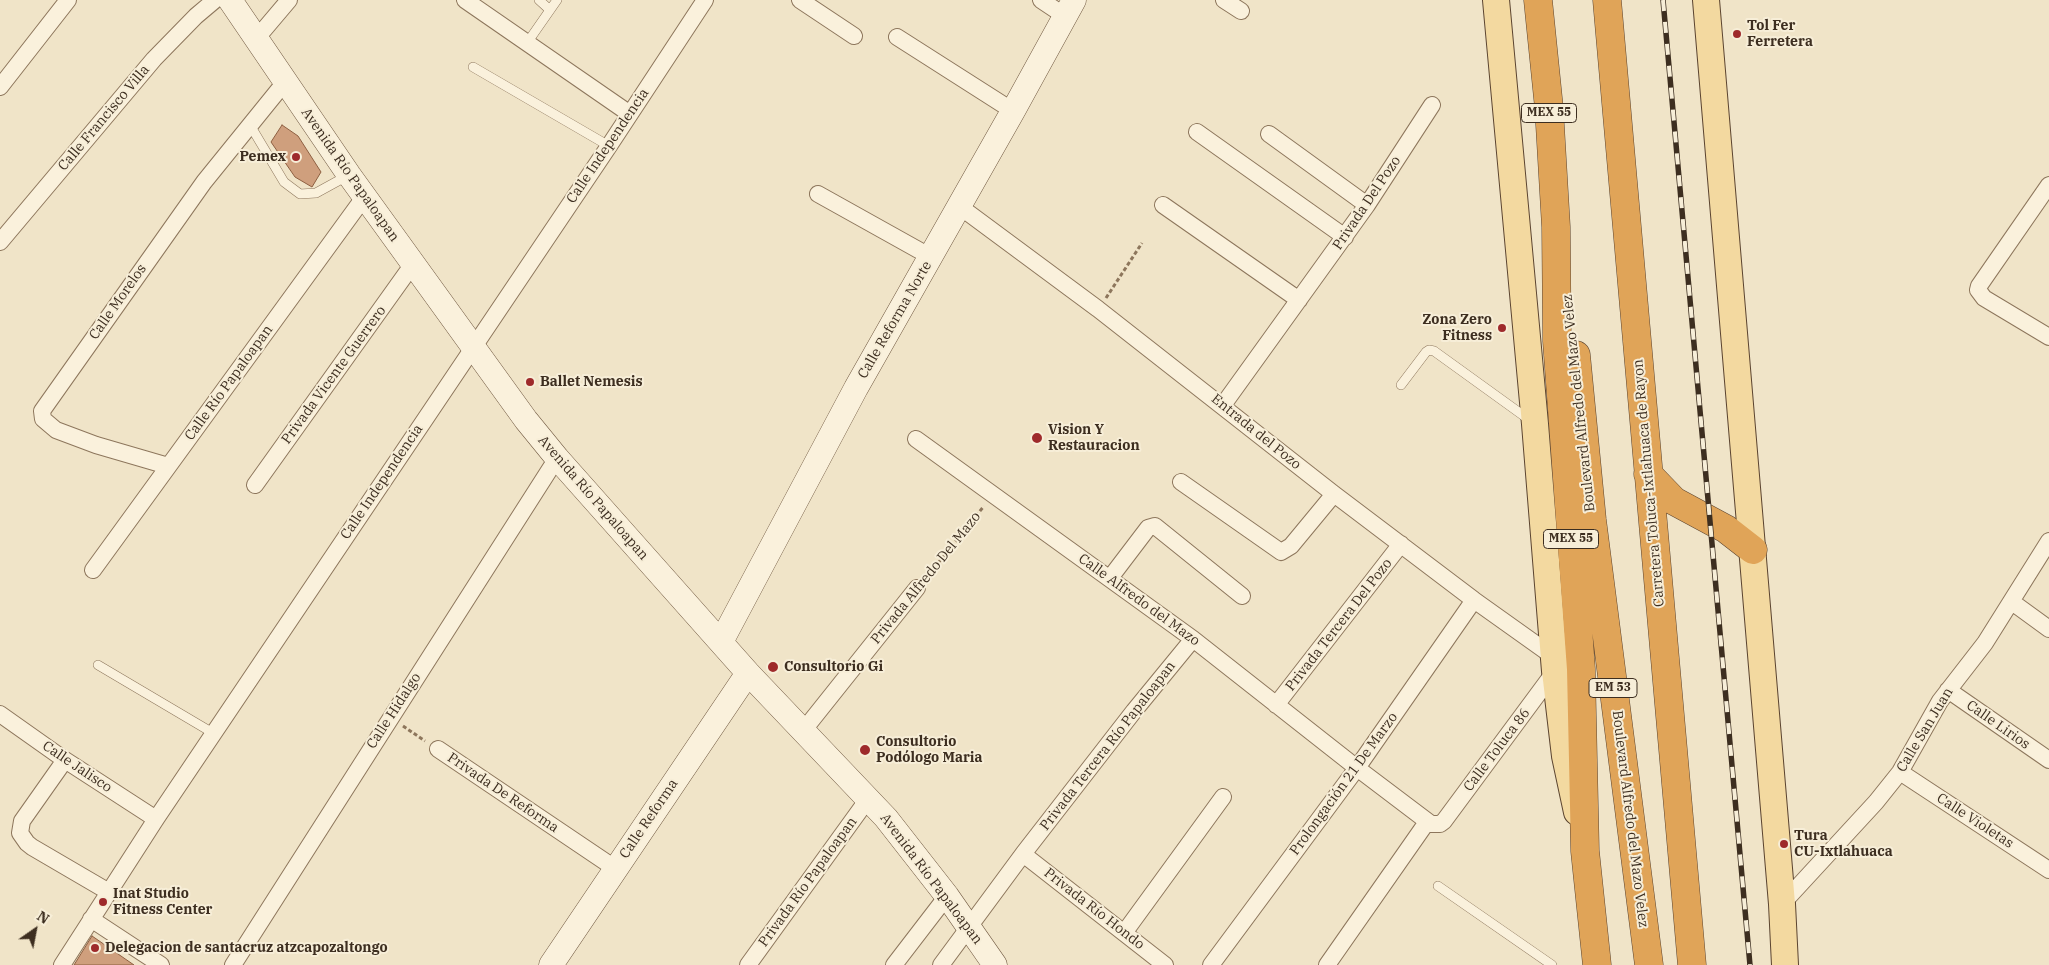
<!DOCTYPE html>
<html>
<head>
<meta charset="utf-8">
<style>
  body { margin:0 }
  #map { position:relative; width:2049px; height:965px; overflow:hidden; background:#f0e4c8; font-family:"IBM Plex Serif",serif }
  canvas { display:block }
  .north { position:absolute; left:10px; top:905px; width:50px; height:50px; -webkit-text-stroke:4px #f7eed8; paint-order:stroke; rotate:33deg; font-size:14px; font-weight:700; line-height:20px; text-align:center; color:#3d2e20 }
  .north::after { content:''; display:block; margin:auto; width:18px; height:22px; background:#3d2e20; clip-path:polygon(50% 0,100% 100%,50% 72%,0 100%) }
</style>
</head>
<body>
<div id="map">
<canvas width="2049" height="965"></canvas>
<div class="north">N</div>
</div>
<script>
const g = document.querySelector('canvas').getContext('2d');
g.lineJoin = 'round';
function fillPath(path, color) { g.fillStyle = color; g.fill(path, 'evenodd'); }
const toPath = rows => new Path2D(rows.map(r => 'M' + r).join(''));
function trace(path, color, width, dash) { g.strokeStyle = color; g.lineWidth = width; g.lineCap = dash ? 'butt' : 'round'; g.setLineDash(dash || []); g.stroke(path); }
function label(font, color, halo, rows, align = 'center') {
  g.font = font + ' "IBM Plex Serif",serif'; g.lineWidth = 4; g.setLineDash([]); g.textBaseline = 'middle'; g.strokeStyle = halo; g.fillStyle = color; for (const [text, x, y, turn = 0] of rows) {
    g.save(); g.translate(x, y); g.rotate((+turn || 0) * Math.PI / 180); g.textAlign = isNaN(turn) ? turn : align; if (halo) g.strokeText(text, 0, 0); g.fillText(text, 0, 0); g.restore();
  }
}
const building = toPath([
  [282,125,298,136,321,172,312,187,295,177,271,142,282,125],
  [92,936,134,965,74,965,92,936]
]);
fillPath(building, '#cf9f7d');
trace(building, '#8d5f41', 1);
const lane = toPath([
  [539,0,550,10],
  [527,43,557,0],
  [473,67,609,146],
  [250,125,284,182,300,194,316,193,347,176],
  [1401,385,1426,352,1429,350,1434,351,1531,421],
  [98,665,213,733],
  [1438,886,1552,965]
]);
const street = toPath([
  [465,0,630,114],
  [800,0,854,36],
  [1041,0,1065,16],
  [1224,0,1241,11],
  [897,37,1013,111],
  [256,39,289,0],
  [0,87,68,0],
  [1197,132,1345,237],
  [1269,134,1367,205],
  [2049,185,1979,286,1978,290,1984,298,2049,337],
  [818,194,931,257],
  [1163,205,1299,300],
  [959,206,1098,309,1334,494,1474,600,1554,657],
  [0,242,154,59,196,16,215,0],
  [1223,405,1367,205,1432,105],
  [916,439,1193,639,1357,768,1431,824,1440,824,1444,821,1555,671],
  [168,466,96,445,56,430,43,419,42,411,204,182,285,82],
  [1181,482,1281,552,1291,546,1334,494],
  [255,485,413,264],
  [93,570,365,196],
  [1110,578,1148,528,1155,526,1242,596],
  [2012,602,2049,629],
  [1948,690,2049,760],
  [1276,705,1401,544],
  [0,714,65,760,156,819],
  [803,731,917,588],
  [438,749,616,869],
  [65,760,22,821,20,833,27,843,32,847,109,892],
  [1900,772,2049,870],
  [1023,854,1165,965],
  [1782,904,1876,802,1900,772,1940,701,1985,643,2049,541],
  [91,919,161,965],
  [1124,933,1223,797],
  [62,965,156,819,609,146,705,0],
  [233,965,557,458],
  [748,965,868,799],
  [894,965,947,896],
  [941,965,1023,854,1134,711,1193,639],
  [1211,965,1357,768,1474,600],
  [1327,965,1427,822]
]);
const secondary = toPath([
  [230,0,349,175,526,420,557,458,748,673,886,818,947,896,995,965],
  [721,642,856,388,1013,111,1074,0],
  [551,965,748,673]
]);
const primary = toPath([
  [1496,0,1535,424,1555,671,1565,756,1577,812],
  [1706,0,1782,904,1785,965]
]);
const highway = toPath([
  [1538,0,1549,108,1556,227,1557,341,1581,669,1585,851,1597,965],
  [1607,0,1692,965],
  [1576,355,1592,520,1649,965],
  [1648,474,1674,501,1726,529,1753,550]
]);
trace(lane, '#8d765c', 10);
trace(street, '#8d765c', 18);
trace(secondary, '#6f573f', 25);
trace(primary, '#5b4430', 28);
trace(highway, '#5b4430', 29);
trace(toPath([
  [1106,298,1142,243],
  [927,577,984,506],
  [403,726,425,741]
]), '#8d765c', 3, [4, 2.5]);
trace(lane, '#faf1dc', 9);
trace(street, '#faf1dc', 16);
trace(secondary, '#faf1dc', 24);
trace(primary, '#f3d9a0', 26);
trace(highway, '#e0a458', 28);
const rail = toPath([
  [1663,0,1750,965]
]);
trace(rail, '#3d2e20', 5.5);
trace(rail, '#f7eed8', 4, [11]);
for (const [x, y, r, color] of [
  [1737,34,5,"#9e2a2b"],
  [296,157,5,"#9e2a2b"],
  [1502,328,5,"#9e2a2b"],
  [530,382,5,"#9e2a2b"],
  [1037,438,6,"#9e2a2b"],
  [773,667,6,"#9e2a2b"],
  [865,750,6,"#9e2a2b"],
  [1784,844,5,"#9e2a2b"],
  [103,902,5,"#9e2a2b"],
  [95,948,5,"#9e2a2b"]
]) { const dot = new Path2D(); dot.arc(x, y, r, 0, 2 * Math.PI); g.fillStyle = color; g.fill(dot); trace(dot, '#f7eed8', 2); }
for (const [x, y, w] of [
  [1549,113,55],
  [1571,539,55],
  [1613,688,48]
]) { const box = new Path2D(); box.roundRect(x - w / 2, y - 9.5, w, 19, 4); g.fillStyle = '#f7eed8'; g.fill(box); trace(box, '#3d2e20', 1); }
label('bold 12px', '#3d2e20', null, [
  ["MEX 55",1549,113],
  ["MEX 55",1571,539],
  ["EM 53",1613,688]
]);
label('bold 14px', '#3d2e20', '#f7eed8', [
  ["Tol Fer",1747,26],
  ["Ferretera",1747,42],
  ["Pemex",286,157,"right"],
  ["Zona Zero",1492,320,"right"],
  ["Fitness",1492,336,"right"],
  ["Ballet Nemesis",540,382],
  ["Vision Y",1048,430],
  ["Restauracion",1048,446],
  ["Consultorio Gi",784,667],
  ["Consultorio",876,742],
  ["Podólogo Maria",876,758],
  ["Tura",1794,836],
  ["CU-Ixtlahuaca",1794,852],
  ["Inat Studio",113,894],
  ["Fitness Center",113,910],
  ["Delegacion de santacruz atzcapozaltongo",105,948]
], 'left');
label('14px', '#3d2e20', '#f7eed8', [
  ["Calle Francisco Villa",104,118,-50],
  ["Calle Independencia",608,146,-56],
  ["Avenida Río Papaloapan",350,175,55],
  ["Privada Del Pozo",1367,203,-56],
  ["Calle Morelos",118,302,-55],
  ["Calle Reforma Norte",895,320,-60],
  ["Privada Vicente Guerrero",334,375,-54],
  ["Calle Río Papaloapan",229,383,-54],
  ["Boulevard Alfredo del Mazo Velez",1579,403,-96],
  ["Entrada del Pozo",1256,432,39],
  ["Calle Independencia",382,482,-56],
  ["Carretera Toluca-Ixtlahuaca de Rayon",1649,483,-95],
  ["Avenida Río Papaloapan",593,498,49],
  ["Privada Alfredo Del Mazo",926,578,-51],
  ["Calle Alfredo del Mazo",1139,600,36],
  ["Privada Tercera Del Pozo",1339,625,-52],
  ["Calle Hidalgo",394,711,-57],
  ["Calle Lirios",1998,725,35],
  ["Calle San Juan",1925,730,-59],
  ["Privada Tercera Río Papaloapan",1108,746,-52],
  ["Calle Toluca 86",1497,750,-53],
  ["Calle Jalisco",77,767,34],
  ["Prolongación 21 De Marzo",1344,784,-54],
  ["Privada De Reforma",503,793,34],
  ["Calle Reforma",649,819,-56],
  ["Boulevard Alfredo del Mazo Velez",1630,819,83],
  ["Calle Violetas",1975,821,33],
  ["Avenida Río Papaloapan",931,879,53],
  ["Privada Río Papaloapan",808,882,-54],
  ["Privada Río Hondo",1094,909,38]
]);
</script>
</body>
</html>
